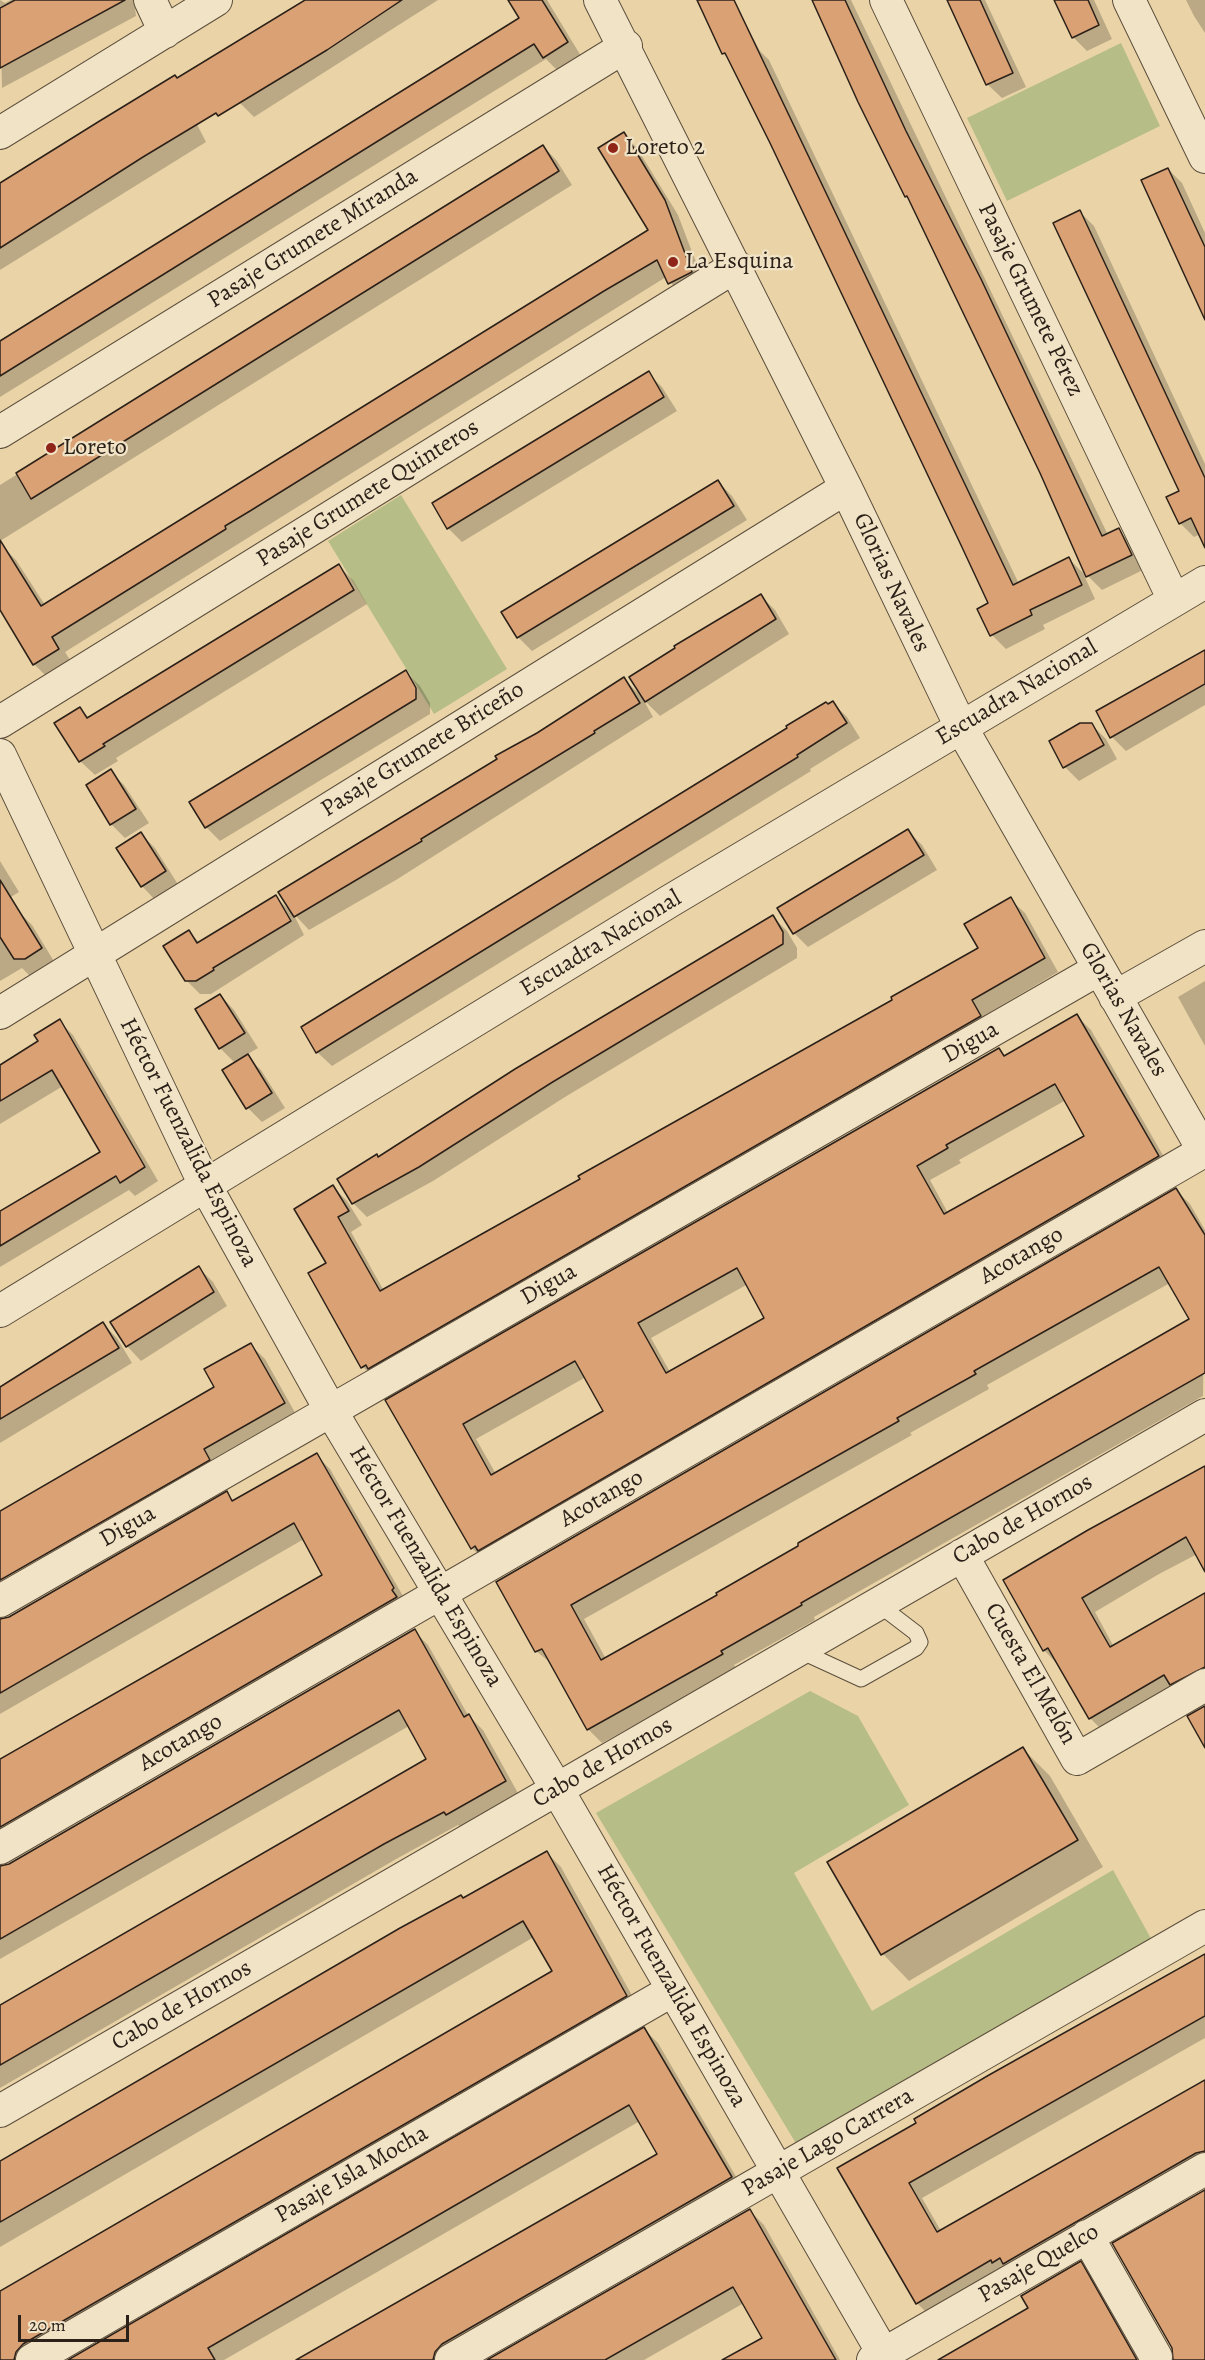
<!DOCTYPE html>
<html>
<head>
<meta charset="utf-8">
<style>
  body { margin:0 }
  #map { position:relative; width:1205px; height:2360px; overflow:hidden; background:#ead4a7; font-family:Alegreya,serif }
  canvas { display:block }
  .scale { position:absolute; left:18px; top:2315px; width:111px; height:27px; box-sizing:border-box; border:3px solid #2c2119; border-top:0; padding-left:8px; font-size:18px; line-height:21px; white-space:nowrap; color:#2c2119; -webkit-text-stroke:4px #f1e3c6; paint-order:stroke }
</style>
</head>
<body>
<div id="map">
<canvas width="1205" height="2360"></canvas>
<div class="scale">20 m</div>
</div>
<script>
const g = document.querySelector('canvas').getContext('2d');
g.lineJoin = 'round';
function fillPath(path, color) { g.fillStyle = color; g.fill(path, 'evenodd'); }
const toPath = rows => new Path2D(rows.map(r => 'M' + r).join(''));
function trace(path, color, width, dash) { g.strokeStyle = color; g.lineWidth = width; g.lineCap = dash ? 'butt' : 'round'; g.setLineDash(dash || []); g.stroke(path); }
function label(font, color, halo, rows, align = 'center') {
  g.font = font + ' Alegreya,serif'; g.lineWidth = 4.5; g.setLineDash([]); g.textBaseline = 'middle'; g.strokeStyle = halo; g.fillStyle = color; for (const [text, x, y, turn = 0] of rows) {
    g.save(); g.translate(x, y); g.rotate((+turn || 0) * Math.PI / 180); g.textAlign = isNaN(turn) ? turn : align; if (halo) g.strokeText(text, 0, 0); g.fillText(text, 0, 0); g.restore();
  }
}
fillPath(toPath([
  [1121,43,1160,126,1007,201,967,118],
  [401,495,507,669,434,714,328,541],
  [810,1691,858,1716,909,1805,794,1873,872,2011,1113,1870,1153,1942,797,2145,596,1813]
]), '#b7bd87');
fillPath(toPath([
  [0,0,5,3,11,0,134,0,136,16,2,88],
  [307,0,438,0,254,117,240,103],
  [509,0,547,0,581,56,558,71,546,59,0,397,0,342,521,18],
  [696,0,733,0,760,51,769,60,1019,584,1069,559,1083,573,1095,599,1043,625,1045,629,1006,649,992,635,990,604,884,377,730,61,723,53],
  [813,0,851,0,1108,535,1118,530,1132,544,1145,569,1102,590,1088,576,1042,473],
  [948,0,985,0,1026,87,1002,98,987,84],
  [1056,0,1094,0,1112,39,1087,51,1073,37],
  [1186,0,1205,0,1205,33,1194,16],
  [182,95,206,142,0,270,0,185],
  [623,134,637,148,678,215,705,286,683,297,666,277,65,652,72,663,48,678,34,664,0,594,0,547,2,546,16,560,45,605,650,231],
  [543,146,557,161,572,185,0,541,0,485],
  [1168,169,1182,183,1205,233,1205,314],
  [1080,212,1094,226,1205,464,1205,532,1194,537,1180,523,1181,491],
  [648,373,662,387,677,411,462,542,448,528],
  [718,482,732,496,747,520,532,651,518,637],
  [339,566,353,580,367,604,116,758,118,761,95,775,80,761,56,723,80,708,90,719],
  [761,596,775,610,789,634,660,716,643,699,653,717,396,880,309,930,293,913,304,935,211,994,200,994,186,980,189,932,200,943,276,897,292,913,537,735,624,679,641,696],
  [1205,650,1205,705,1126,751,1112,737,1098,712],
  [406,672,420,686,430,703,430,714,220,841,206,827],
  [833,703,847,717,860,738,810,769,811,771,332,1066,317,1052],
  [1092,725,1106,739,1117,759,1079,781,1065,767],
  [110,771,124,785,149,823,125,838,111,824],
  [908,831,922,845,937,870,808,947,794,933,779,909],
  [141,834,155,848,179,886,156,901,142,886],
  [0,861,19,892,0,904],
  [1010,899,1025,913,1058,972,985,1015,994,1031,377,1381,363,1367,328,1264,333,1187,347,1201,362,1225,351,1232,384,1291,894,1001,980,949],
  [18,911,32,925,55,963,32,978,22,968,0,981,0,922],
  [773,917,787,931,797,948,797,958,565,1097,433,1181,367,1217,353,1203,379,1159],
  [1205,981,1205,1046,1178,997],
  [220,995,234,1010,258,1048,246,1055,261,1070,285,1108,262,1122,248,1108,224,1070,235,1063,220,1048],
  [1077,1016,1091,1030,1172,1171,486,1562,472,1548,387,1401,998,1049,1006,1057],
  [1066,1100,1086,1136,948,1213,930,1180,961,1163,959,1160],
  [748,1284,766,1318,670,1372,651,1338],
  [586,1377,605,1411,496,1474,476,1439],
  [59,1021,73,1035,158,1181,135,1196,129,1190,0,1267,0,1212,102,1152,63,1086,0,1124,0,1067,40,1042],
  [1176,1190,1190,1204,1205,1230,1203,1396,814,1617,815,1620,734,1665,736,1668,602,1743,588,1729,552,1664,536,1651,498,1582],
  [1170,1283,1191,1320,606,1659,584,1619,912,1435,910,1433,989,1389,987,1385],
  [199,1268,213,1282,227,1306,141,1361,127,1346,112,1322],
  [103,1324,117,1338,132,1363,0,1443,0,1387],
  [251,1345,265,1359,298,1418,0,1604,0,1512,216,1388],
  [316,1455,330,1469,407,1603,0,1851,0,1762,324,1575,304,1539,0,1714,0,1620,10,1618,226,1493,234,1501],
  [1205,1468,1205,1550,1159,1574,1095,1612,1114,1647,1205,1595,1205,1686,1104,1732,1090,1718,1058,1665,1044,1650,1005,1580],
  [414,1631,428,1645,468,1715,483,1730,519,1795,461,1828,458,1825,398,1858,0,2088,0,2006,428,1760,409,1726,0,1959,0,1867,10,1865],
  [1023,1749,1050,1776,1103,1867,909,1981,883,1954,829,1863],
  [547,1853,561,1867,640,2010,35,2360,0,2360,0,2292,554,1972,534,1937,0,2247,0,2163],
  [1205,1955,1205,2038,922,2198,941,2231,1205,2082,1205,2170,931,2317,917,2303,839,2168],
  [644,2029,658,2043,745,2192,454,2360,302,2360,659,2155,640,2121,224,2360,71,2360],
  [750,2211,764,2225,840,2360,725,2360,764,2339,744,2303,644,2360,490,2360],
  [1080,2263,1095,2277,1142,2360,942,2360,1030,2309]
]), '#0003');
const building = toPath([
  [15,0,125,0,0,68,0,8,15,0],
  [305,0,402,0,327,50,218,116,216,113,143,157,0,248,0,183,98,122,175,75,177,78,305,0],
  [508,0,542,0,568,42,543,58,534,44,0,376,0,341,519,18,508,0],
  [697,0,734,0,1013,585,1069,557,1082,585,1030,610,1032,615,990,636,977,609,988,603,960,543,770,143,725,53,722,54,697,0],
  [812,0,845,0,906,131,981,279,1102,536,1119,528,1132,555,1086,577,1040,473,907,196,905,197,858,102,812,0],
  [947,0,980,0,1013,73,986,85,947,0],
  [1054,0,1088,0,1099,25,1072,38,1054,0],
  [624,132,665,200,692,272,668,284,657,260,604,291,250,511,225,526,226,529,52,637,59,649,33,665,0,610,0,540,41,606,648,230,598,148,624,132],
  [543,145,559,171,31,499,16,473,543,145],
  [1168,168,1205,247,1205,320,1141,180,1168,168],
  [1080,210,1205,478,1205,548,1191,518,1179,524,1166,497,1179,491,1053,223,1080,210],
  [649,371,664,397,447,529,432,503,649,371],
  [718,480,734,506,517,638,501,612,718,480],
  [339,564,354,590,103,744,105,746,79,762,54,723,80,707,87,718,339,564],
  [761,594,776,619,645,702,629,677,675,648,674,646,761,594],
  [1205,650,1205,684,1110,738,1096,711,1205,650],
  [406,670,416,688,416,699,205,828,189,802,406,670],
  [624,677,640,703,594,731,595,733,421,839,422,841,294,917,278,892,497,759,495,756,537,733,624,677],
  [833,701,847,723,797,755,798,757,316,1053,301,1027,787,728,786,726,826,702,828,704,833,701],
  [1080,723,1092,723,1104,745,1063,768,1049,741,1080,723],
  [111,769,136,809,110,825,86,785,111,769],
  [908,829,924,855,793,934,777,908,908,829],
  [141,832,166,871,141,887,116,848,141,832],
  [0,880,42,948,25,959,14,959,0,937,0,880],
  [276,895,291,921,213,968,214,970,196,981,185,981,163,946,189,930,197,943,276,895],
  [1011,897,1045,958,972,1000,981,1016,368,1369,366,1365,361,1368,308,1273,326,1263,294,1209,333,1185,349,1211,338,1217,380,1291,580,1179,578,1176,892,1000,891,997,978,948,964,924,1011,897],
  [773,915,783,932,783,944,551,1083,419,1167,352,1204,337,1179,377,1154,378,1157,515,1069,773,915],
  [220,994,245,1033,219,1049,195,1009,220,994],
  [1077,1014,1159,1156,478,1551,475,1546,471,1549,385,1400,999,1048,1004,1056,1077,1014],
  [1055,1084,1084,1136,944,1214,917,1166,948,1148,946,1145,1055,1084],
  [737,1268,764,1318,666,1373,638,1323,737,1268],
  [575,1361,603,1411,491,1475,463,1424,575,1361],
  [60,1019,145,1167,120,1183,116,1176,0,1246,0,1211,100,1152,52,1070,0,1101,0,1065,38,1041,34,1035,60,1019],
  [248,1054,272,1093,246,1109,222,1070,248,1054],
  [1176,1188,1205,1235,1205,1373,801,1603,802,1605,721,1651,723,1654,587,1730,542,1649,535,1652,496,1582,1176,1188],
  [1159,1267,1189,1319,798,1543,798,1546,716,1593,717,1595,601,1660,571,1605,899,1421,897,1418,976,1374,974,1371,1159,1267],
  [199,1266,214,1292,126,1347,110,1322,199,1266],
  [103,1322,119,1348,0,1419,0,1387,103,1322],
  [251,1343,285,1403,204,1449,210,1460,0,1580,0,1511,214,1387,204,1369,251,1343],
  [317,1453,394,1588,392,1590,397,1597,0,1827,0,1759,322,1575,294,1523,0,1693,0,1619,9,1617,227,1491,232,1501,317,1453],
  [1205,1466,1205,1572,1186,1537,1082,1598,1110,1647,1205,1593,1205,1667,1170,1685,1164,1675,1089,1719,1048,1648,1043,1651,1003,1580,1088,1530,1205,1466],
  [415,1629,464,1717,469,1714,506,1781,446,1815,444,1812,384,1844,0,2065,0,2005,426,1759,399,1710,0,1939,0,1866,9,1864,415,1629],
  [1205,1706,1205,1748,1187,1716,1205,1706],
  [1023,1747,1078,1840,881,1955,827,1862,1023,1747],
  [547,1851,627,1996,23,2344,16,2352,14,2360,0,2360,0,2291,552,1971,523,1921,0,2222,0,2161,400,1928,461,1895,463,1898,547,1851],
  [1205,1954,1205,2016,909,2183,937,2232,1205,2080,1205,2151,1196,2153,1003,2264,1000,2258,992,2263,991,2260,916,2304,837,2168,916,2123,914,2119,989,2075,1205,1954],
  [644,2027,732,2177,442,2344,435,2352,433,2360,296,2360,657,2154,629,2105,208,2348,215,2360,68,2360,644,2027],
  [1205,2190,1205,2360,1173,2360,1172,2348,1112,2243,1205,2190],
  [750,2209,836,2360,722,2360,762,2338,733,2287,605,2360,487,2360,750,2209],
  [1081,2261,1137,2360,938,2360,1028,2308,1021,2296,1081,2261]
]);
fillPath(building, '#daa174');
trace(building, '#2c2119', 1.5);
const lane = toPath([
  [798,1650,861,1679,916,1648,920,1642,916,1633,878,1604]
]);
const street = toPath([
  [150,0,165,32],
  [600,0,846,488,961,727,1205,1153],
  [886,0,1174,600],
  [1129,0,1205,157],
  [0,133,216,0],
  [0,432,626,46],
  [0,722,736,266],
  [0,755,205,1185,331,1411,557,1789,887,2360],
  [1115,997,1205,946],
  [0,1013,846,488],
  [0,1311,670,901,1205,582],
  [962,1555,1077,1759,1205,1685],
  [0,1601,1099,969],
  [0,1848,1204,1151],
  [0,2111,1205,1415],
  [1087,2236,1156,2357],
  [32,2360,673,1990],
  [451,2360,1205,1926],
  [873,2360,1205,2169]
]);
trace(lane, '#5c4e3c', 17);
trace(street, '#5c4e3c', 34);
trace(lane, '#f1e3c6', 15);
trace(street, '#f1e3c6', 32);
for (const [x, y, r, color] of [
  [613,148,6,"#8f2418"],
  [673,262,6,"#8f2418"],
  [51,448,6,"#8f2418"]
]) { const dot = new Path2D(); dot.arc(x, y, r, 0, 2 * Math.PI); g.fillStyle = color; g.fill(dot); trace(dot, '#f1e3c6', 2); }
label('24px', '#2c2119', '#f1e3c6', [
  ["Loreto 2",625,148],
  ["La Esquina",685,262],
  ["Loreto",63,448]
], 'left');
label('24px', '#2c2119', '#f1e3c6', [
  ["Pasaje Grumete Miranda",313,239,-32],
  ["Pasaje Grumete Pérez",1030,300,64],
  ["Pasaje Grumete Quinteros",368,494,-32],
  ["Glorias Navales",891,583,65],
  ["Escuadra Nacional",1017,693,-31],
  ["Pasaje Grumete Briceño",423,750,-32],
  ["Escuadra Nacional",601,944,-31],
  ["Glorias Navales",1123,1010,60],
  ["Digua",971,1043,-30],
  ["Héctor Fuenzalida Espinoza",188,1143,63],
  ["Acotango",1022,1256,-30],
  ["Digua",549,1285,-30],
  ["Acotango",602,1499,-30],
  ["Cabo de Hornos",1023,1520,-30],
  ["Digua",128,1527,-30],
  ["Héctor Fuenzalida Espinoza",425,1567,59],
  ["Cuesta El Melón",1030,1674,60],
  ["Acotango",181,1743,-30],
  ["Cabo de Hornos",603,1763,-30],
  ["Héctor Fuenzalida Espinoza",671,1986,60],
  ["Cabo de Hornos",182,2006,-30],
  ["Pasaje Lago Carrera",828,2143,-30],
  ["Pasaje Isla Mocha",352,2175,-30],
  ["Pasaje Quelco",1039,2264,-30]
]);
</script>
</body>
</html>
